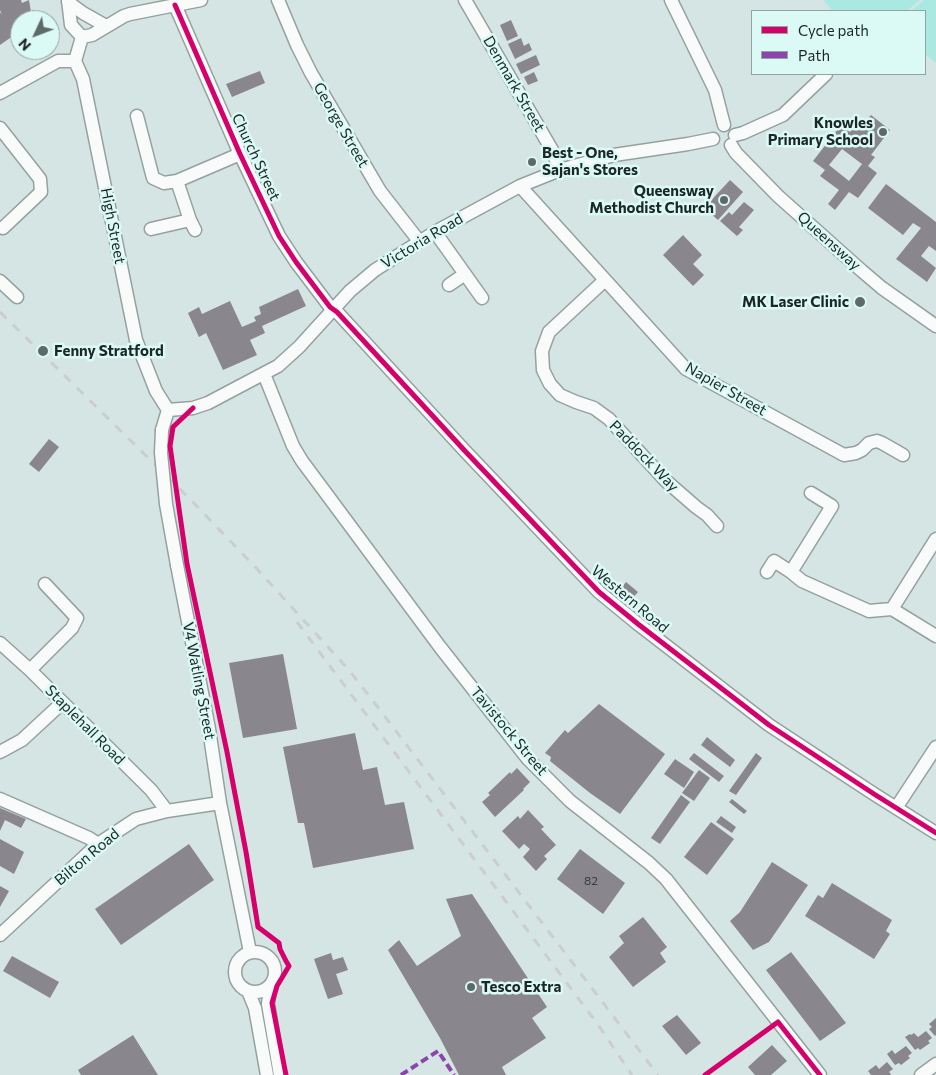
<!DOCTYPE html>
<html>
<head>
<meta charset="utf-8">
<style>
  body { margin:0 }
  #map { position:relative; width:936px; height:1075px; overflow:hidden; background:#d5e5e3; font-family:Commissioner,sans-serif }
  canvas { display:block }
  .legend { position:absolute; left:751px; top:10px; width:175px; height:65px; box-sizing:border-box; background:#dbf9f5; border:1px solid #8fa5a2; margin:0; padding:6px 9px; list-style:none; font-size:15px; color:#1c2726 }
  .legend li { display:flex; align-items:center; gap:10px; height:25px }
  .legend b { width:25px; border:1px solid #8fa5a2 }
  .north { position:absolute; left:10px; top:10px; width:50px; height:50px; box-sizing:border-box; background:#dbf9f5; border:1px solid #8fa5a2; border-radius:50%; rotate:227deg; font-size:14px; font-weight:700; line-height:20px; text-align:center; color:#1c2726 }
  .north::after { content:''; display:block; margin:auto; width:18px; height:22px; background:#5d6a68; clip-path:polygon(50% 0,100% 100%,50% 72%,0 100%) }
</style>
</head>
<body>
<div id="map">
<canvas width="936" height="1075"></canvas>
<ul class="legend">
<li><b style="height:6px;background:#d6006c"></b>Cycle path</li>
<li><b style="height:6px;background:#8e44ad"></b>Path</li>
</ul>
<div class="north">N</div>
</div>
<script>
const g = document.querySelector('canvas').getContext('2d');
g.lineJoin = 'round';
function fillPath(path, color) { g.fillStyle = color; g.fill(path, 'evenodd'); }
const toPath = rows => new Path2D(rows.map(r => 'M' + r).join(''));
function trace(path, color, width, dash) { g.strokeStyle = color; g.lineWidth = width; g.lineCap = dash ? 'butt' : 'round'; g.setLineDash(dash || []); g.stroke(path); }
function label(font, color, halo, rows, align = 'center') {
  g.font = font + ' Commissioner,sans-serif'; g.lineWidth = 5; g.setLineDash([]); g.textBaseline = 'middle'; g.strokeStyle = halo; g.fillStyle = color; for (const [text, x, y, turn = 0] of rows) {
    g.save(); g.translate(x, y); g.rotate((+turn || 0) * Math.PI / 180); g.textAlign = isNaN(turn) ? turn : align; if (halo) g.strokeText(text, 0, 0); g.fillText(text, 0, 0); g.restore();
  }
}
fillPath(toPath([
  [823,0,920,0,907,11,833,11],
  [924,0,936,0,936,63,925,54,925,11,911,11]
]), '#aae9e1');
fillPath(toPath([
  [0,0,21,0,22,3,29,0,31,12,34,10,38,20,20,20,20,31,0,45,0,12,2,15,0,10],
  [511,20,518,36,507,41,500,25],
  [521,38,524,46,529,43,532,50,515,59,508,44],
  [536,55,540,65,521,74,516,64],
  [260,71,265,83,232,97,226,84],
  [534,72,538,81,528,85,524,77],
  [871,115,890,130,871,155,875,157,868,166,877,173,858,198,849,192,835,210,828,204,839,190,820,176,825,170,813,161,841,125,850,132,858,121,863,125],
  [842,149,862,164,849,181,829,165],
  [730,180,743,192,718,220,704,208],
  [886,184,936,222,936,251,929,246,921,256,936,268,927,282,896,259,921,228,913,223,903,235,868,208],
  [744,202,754,210,739,227,743,230,737,236,720,221,729,212,732,215],
  [683,235,702,255,693,264,704,275,693,286,663,255],
  [298,289,306,306,262,326,265,333,250,340,257,355,223,370,206,333,199,337,188,313,199,307,202,314,230,301,242,327,256,321,254,317,261,314,259,307],
  [49,439,59,447,39,472,29,464],
  [626,582,638,592,630,601,618,592],
  [283,654,297,729,243,738,229,663],
  [599,704,665,754,620,814,590,793,550,761,551,757,545,753,565,730,568,733],
  [355,733,363,770,377,767,385,805,404,802,414,849,313,868,304,823,298,823,283,747],
  [707,737,735,760,730,767,701,745],
  [694,753,724,776,719,782,689,759],
  [756,753,762,758,736,795,729,791],
  [675,759,694,772,684,788,664,774],
  [517,768,530,782,523,789,524,790,495,817,482,802,490,795,488,793,510,772,511,774],
  [699,770,710,778,694,801,682,793],
  [681,795,690,802,660,844,651,838],
  [732,799,747,811,744,814,729,802],
  [0,808,26,819,21,828,5,820,0,831],
  [528,810,544,827,541,829,556,845,544,856,547,859,536,871,523,857,530,849,524,844,519,849,502,831,518,816,520,819],
  [721,816,736,827,732,833,716,822],
  [711,822,734,839,707,875,684,857],
  [0,839,24,852,14,874,0,866],
  [189,844,214,880,121,945,95,909],
  [580,849,625,883,603,914,557,879],
  [772,862,808,885,769,942,753,950,730,921,740,912],
  [832,883,892,920,886,931,890,934,874,959,805,916,818,895,823,898],
  [0,886,9,891,0,907],
  [472,894,547,1007,532,1018,546,1038,502,1067,506,1075,459,1075,440,1038,388,950,399,940,417,966,461,936,446,899],
  [643,917,667,947,660,953,666,962,633,987,609,957,624,943,619,936],
  [791,952,846,1023,820,1041,766,970],
  [331,953,333,960,343,957,348,970,336,974,343,994,328,999,314,959],
  [12,956,59,982,50,998,3,971],
  [677,1015,701,1043,686,1055,662,1026],
  [936,1018,936,1035,935,1036,929,1029,932,1027,929,1024],
  [926,1031,932,1038,928,1041,930,1043,920,1050,918,1048,915,1050,905,1037,910,1034,911,1035,914,1033,918,1037],
  [133,1035,158,1075,81,1075,78,1070],
  [772,1045,787,1061,771,1075,755,1075,748,1067],
  [906,1046,912,1053,908,1056,910,1058,901,1065,899,1063,895,1065,887,1054,892,1050,895,1054],
  [887,1062,893,1069,889,1072,891,1074,890,1075,871,1075,868,1071,876,1065,879,1069]
]), '#89868e');
const minor = toPath([
  [68,0,71,25,82,37],
  [278,0,297,45,311,73,380,191,419,241],
  [465,0,552,150,560,170],
  [671,0,715,90,724,125],
  [68,2,83,13,106,26],
  [175,5,240,154,279,236,296,262,330,307,337,312,465,451,599,592,638,624,769,725,874,794,936,833],
  [82,37,75,61,83,79,136,340,156,391,168,410],
  [82,37,92,35,124,16,130,14,201,0],
  [0,93,58,61,75,61],
  [137,116,153,178,164,183,177,181,190,220,195,230],
  [0,128,40,179,41,192,3,228],
  [735,135,743,133,783,115,826,74],
  [731,145,736,153,778,196,862,271,882,288,936,326],
  [177,181,240,154],
  [520,186,686,369,844,455,856,453,862,450,869,443,877,441,882,443,903,455],
  [151,229,190,220],
  [435,232,482,298],
  [605,280,549,332,542,351,543,370,550,384,560,395,576,402,594,408,609,419,665,480,696,507,707,515,717,526],
  [0,281,17,297],
  [449,285,465,274],
  [264,374,293,446,302,461,440,647,528,759,570,801,649,863,666,879,820,1075],
  [168,410,193,408,208,403,278,366,299,347,350,291,375,270,435,232,520,186,560,170,614,155,688,144,713,139],
  [162,430,168,410],
  [177,565,209,729,220,803,250,952],
  [767,572,774,561,791,572,802,581,869,611,892,609,936,636],
  [791,572,832,506,811,493],
  [892,609,936,539],
  [0,643,30,670,151,790,167,811],
  [30,670,72,628,77,618,45,584],
  [0,752,22,740,62,703],
  [0,799,89,838,98,844],
  [896,808,936,747],
  [0,935,98,844,136,819,167,811,220,803],
  '235 972a20 20 0 1 1 40 0a20 20 0 1 1-40 0Z',
  [270,986,268,1004,280,1075],
  [248,991,255,1008,267,1075],
  [921,1075,936,1064]
]);
trace(minor, '#95a19f', 15);
trace(minor, '#f9fbfb', 12);
trace(toPath([
  [0,312,192,501,258,570,348,669,370,697,658,1075],
  [297,622,599,1026,632,1075]
]), '#cacece', 3, [9, 9]);
const minorBridge = toPath([
  [162,430,161,453,166,504,177,565]
]);
trace(minorBridge, '#95a19f', 15, []);
trace(minorBridge, '#f9fbfb', 12);
trace(toPath([
  [401,1075,438,1051,454,1075]
]), '#8e44ad', 4, [8, 4]);
trace(toPath([
  [175,5,240,154,279,236,296,262,330,307,337,312,465,451,599,592,638,624,769,725,874,794,936,833],
  [193,408,173,427,170,446,187,564,227,752,246,852,258,927,279,943,280,949,286,961,289,966,277,986,272,1003,286,1075],
  [705,1075,778,1022,820,1075]
]), '#d6006c', 5);
for (const [x, y, r, color] of [
  [883,132,5,"#5d6a68"],
  [532,162,5,"#5d6a68"],
  [724,200,5,"#5d6a68"],
  [860,302,6,"#5d6a68"],
  [43,351,6,"#5d6a68"],
  [471,987,5,"#5d6a68"]
]) { const dot = new Path2D(); dot.arc(x, y, r, 0, 2 * Math.PI); g.fillStyle = color; g.fill(dot); trace(dot, '#dbf9f5', 2); }
label('12px', '#373f40', null, [
  ["82",591,881]
]);
label('15px', '#1c2726', '#dbf9f5', [
  ["Denmark Street",514,84,60],
  ["George Street",341,125,60],
  ["Church Street",256,157,65],
  ["High Street",113,226,79],
  ["Victoria Road",422,241,-31],
  ["Queensway",829,241,42],
  ["Napier Street",726,389,30],
  ["Paddock Way",644,456,46],
  ["Western Road",630,599,40],
  ["V4 Watling Street",199,681,79],
  ["Staplehall Road",85,725,45],
  ["Tavistock Street",509,731,50],
  ["Bilton Road",87,857,-40]
]);
label('bold 15px', '#1c2726', '#dbf9f5', [
  ["Knowles",873,123],
  ["Primary School",873,140],
  ["Best - One,",542,153,"left"],
  ["Sajan's Stores",542,170,"left"],
  ["Queensway",714,191],
  ["Methodist Church",714,208],
  ["MK Laser Clinic",849,302],
  ["Fenny Stratford",54,351,"left"],
  ["Tesco Extra",481,987,"left"]
], 'right');
</script>
</body>
</html>
